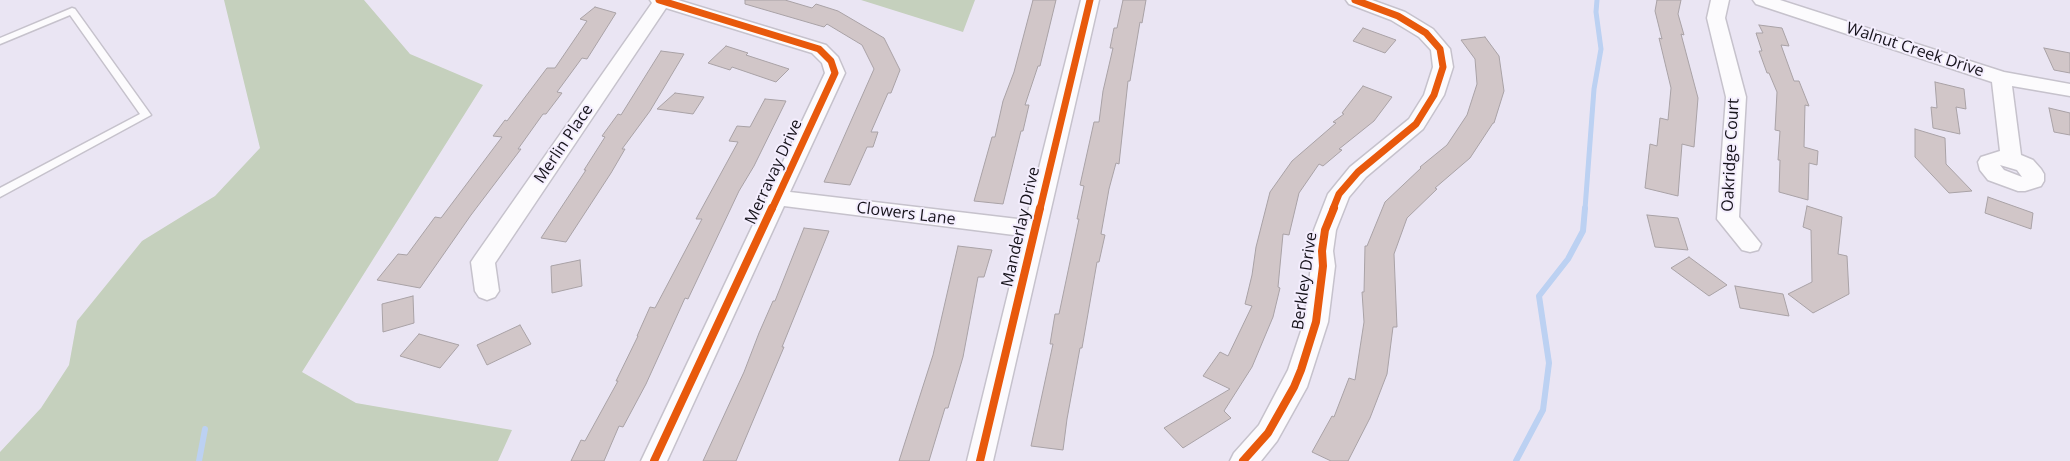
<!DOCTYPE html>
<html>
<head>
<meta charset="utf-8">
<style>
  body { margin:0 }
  canvas { display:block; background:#eae5f3 }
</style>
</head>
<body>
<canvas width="2070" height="461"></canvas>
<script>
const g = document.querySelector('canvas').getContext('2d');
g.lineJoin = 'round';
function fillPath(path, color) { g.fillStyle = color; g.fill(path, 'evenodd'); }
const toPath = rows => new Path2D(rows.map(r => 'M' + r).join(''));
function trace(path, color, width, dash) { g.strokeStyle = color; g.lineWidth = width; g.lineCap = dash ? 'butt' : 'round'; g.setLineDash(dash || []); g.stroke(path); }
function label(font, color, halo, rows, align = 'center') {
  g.font = font + ' "Open Sans",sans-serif'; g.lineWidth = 4; g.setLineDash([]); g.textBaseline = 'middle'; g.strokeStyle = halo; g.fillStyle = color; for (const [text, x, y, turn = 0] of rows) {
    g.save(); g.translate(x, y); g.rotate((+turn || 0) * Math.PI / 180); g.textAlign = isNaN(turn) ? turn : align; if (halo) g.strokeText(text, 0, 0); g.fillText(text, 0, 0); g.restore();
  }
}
fillPath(toPath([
  [224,0,364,0,410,54,483,85,302,372,356,403,512,430,498,461,0,461,0,452,41,408,69,365,77,321,142,241,215,196,260,148],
  [861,0,975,0,963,32]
]), '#c5d0bd');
trace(toPath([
  [1585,209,1594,89,1601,49,1596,12,1597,0]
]), '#bcd1f2', 5);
trace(toPath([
  [199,461,205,429],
  [1516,461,1543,410,1549,363,1539,296,1568,259,1583,231,1585,208]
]), '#bcd1f2', 6);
const building = toPath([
  [745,0,785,0,812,8,816,4,838,11,884,38,900,70,891,93,888,93,871,132,878,132,873,147,867,147,850,185,824,182,874,69,862,45,827,24,824,27,745,4,745,0],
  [1033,0,1056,0,1040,66,1038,66,1025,105,1029,105,1023,131,1021,131,1003,204,974,201,992,137,995,137,1003,101,1014,72,1033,0],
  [1123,0,1146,0,1142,23,1140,22,1130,81,1128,81,1119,164,1116,163,1109,189,1101,234,1105,235,1099,262,1097,262,1082,348,1080,348,1067,419,1063,450,1031,446,1053,344,1050,344,1055,314,1059,314,1079,219,1077,219,1084,186,1080,185,1094,122,1099,122,1103,91,1113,48,1110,48,1114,28,1117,28,1123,0],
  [1657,0,1681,0,1678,14,1684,35,1681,34,1698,98,1694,147,1682,144,1678,196,1645,188,1650,144,1657,146,1660,118,1668,120,1671,88,1659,38,1662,39,1655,11,1657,0],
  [595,7,616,13,587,59,582,58,557,92,562,93,546,114,543,114,518,149,521,149,471,215,420,288,377,280,398,254,407,255,435,217,441,218,502,137,493,136,505,120,507,121,547,68,555,68,587,21,580,19,595,7],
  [1759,25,1782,28,1789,46,1781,45,1794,81,1799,81,1809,106,1805,105,1804,147,1818,151,1817,165,1809,163,1808,200,1779,192,1780,160,1778,160,1780,131,1775,130,1777,92,1769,73,1767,73,1759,51,1762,51,1756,33,1763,33,1759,25],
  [1363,28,1396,40,1385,53,1353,41,1363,28],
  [1485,37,1499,56,1504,91,1494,123,1493,123,1470,158,1435,188,1437,189,1407,218,1394,254,1397,327,1393,327,1387,374,1370,418,1348,461,1331,461,1312,452,1332,416,1334,417,1349,378,1355,380,1364,322,1362,292,1364,292,1365,246,1367,246,1385,202,1421,168,1420,167,1447,145,1467,115,1477,84,1475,59,1461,40,1485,37],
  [726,46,748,53,746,55,789,69,776,82,732,67,730,70,708,63,726,46],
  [2044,48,2070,53,2070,73,2054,70,2044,48],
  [661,51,684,54,650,111,622,149,625,149,611,173,566,242,541,238,586,170,584,170,605,137,602,136,618,114,621,115,661,51],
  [1935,82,1964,89,1966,109,1956,107,1960,134,1933,128,1931,107,1937,108,1935,82],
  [1363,86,1392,97,1374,121,1339,149,1342,150,1323,166,1319,164,1299,193,1289,235,1283,234,1278,287,1280,288,1273,317,1252,367,1224,411,1231,418,1183,448,1164,428,1230,389,1203,376,1220,352,1228,356,1252,306,1245,304,1252,275,1256,247,1270,192,1292,161,1336,123,1333,122,1344,114,1342,113,1363,86],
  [675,93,704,97,693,114,657,109,675,93],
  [765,99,786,101,754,166,739,191,688,299,685,298,646,384,623,427,619,426,604,461,571,461,581,440,585,441,618,381,616,381,638,336,637,336,650,307,655,308,702,219,696,219,738,142,729,141,737,126,750,127,765,99],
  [2049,108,2070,113,2070,135,2054,132,2049,108],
  [1915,129,1945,138,1946,164,1972,191,1949,193,1915,157,1915,129],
  [1988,197,2033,213,2031,229,1985,213,1988,197],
  [1807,206,1842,217,1838,254,1847,256,1849,294,1813,313,1788,294,1812,282,1811,230,1803,227,1807,206],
  [1647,215,1678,218,1688,250,1655,247,1647,215],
  [804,228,829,231,782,347,784,347,736,461,703,461,744,372,759,333,773,301,775,301,804,228],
  [958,246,992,250,984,277,978,277,963,357,948,408,945,408,929,461,899,461,933,355,958,246],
  [1689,257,1727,285,1709,296,1671,268,1689,257],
  [580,260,582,286,552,293,551,266,580,260],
  [1735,286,1783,294,1789,316,1740,308,1735,286],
  [413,296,414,323,383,332,382,304,413,296],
  [520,325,531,344,487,365,477,345,520,325],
  [419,334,459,345,440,368,400,356,419,334]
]);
fillPath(building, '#d1c6c8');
trace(building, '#a9a2a6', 1);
const lane = toPath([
  [72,8,75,9,151,115,0,197,0,188,140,114,70,15,0,44,0,38,72,8]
]);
const street = toPath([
  [650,0,678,0,826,45,838,57,845,73,790,192,1026,220,1081,0,1099,0,993,461,967,461,1022,236,784,206,667,461,641,461,825,73,822,63,812,53,666,8,495,263,499,291,495,297,487,300,479,297,475,291,471,262,475,256,652,3,650,0],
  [1346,0,1372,0,1405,12,1433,29,1450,49,1453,67,1444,95,1423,129,1366,177,1349,197,1336,230,1333,251,1335,266,1328,322,1307,387,1277,441,1261,461,1230,461,1234,453,1259,425,1288,370,1304,322,1311,266,1311,251,1314,230,1328,194,1350,167,1409,119,1424,95,1433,67,1431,50,1419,37,1391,20,1349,4,1346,0],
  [1711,0,1729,0,1725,18,1746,97,1739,217,1761,244,1758,250,1750,252,1742,250,1717,219,1726,97,1707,18,1711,0],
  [1753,0,1780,0,2004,72,2070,84,2070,96,2012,86,2021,155,2033,160,2041,169,2044,174,2044,181,2041,186,2025,191,2018,191,1988,180,1980,170,1978,162,1981,157,2000,151,1992,82,1756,4,1753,0],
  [2000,165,2017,170,2022,177,2004,170,2000,165]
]);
trace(lane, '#c6c2cc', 3);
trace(street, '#c6c2cc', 3);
fillPath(lane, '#fcfbfd');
fillPath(street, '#fcfbfd');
trace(toPath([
  [659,0,819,49,831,61,835,73,772,209],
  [1040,209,1090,0],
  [1333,209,1339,194,1358,172,1416,124,1434,95,1443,67,1440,49,1426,33,1398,16,1355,0]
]), '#e8590c', 7);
trace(toPath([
  [654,461,772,208],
  [980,461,1040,208],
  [1243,461,1268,433,1294,387,1301,370,1316,322,1323,266,1322,251,1325,230,1334,208]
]), '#e8590c', 8);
label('16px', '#16131b', '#f4eefe', [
  ["Walnut Creek Drive",1915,50,18],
  ["Merlin Place",564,144,-56],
  ["Oakridge Court",1731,155,-87],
  ["Merravay Drive",774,172,-65],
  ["Clowers Lane",906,214,7],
  ["Manderlay Drive",1021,227,-77],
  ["Berkley Drive",1305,281,-82]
]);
</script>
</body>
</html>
